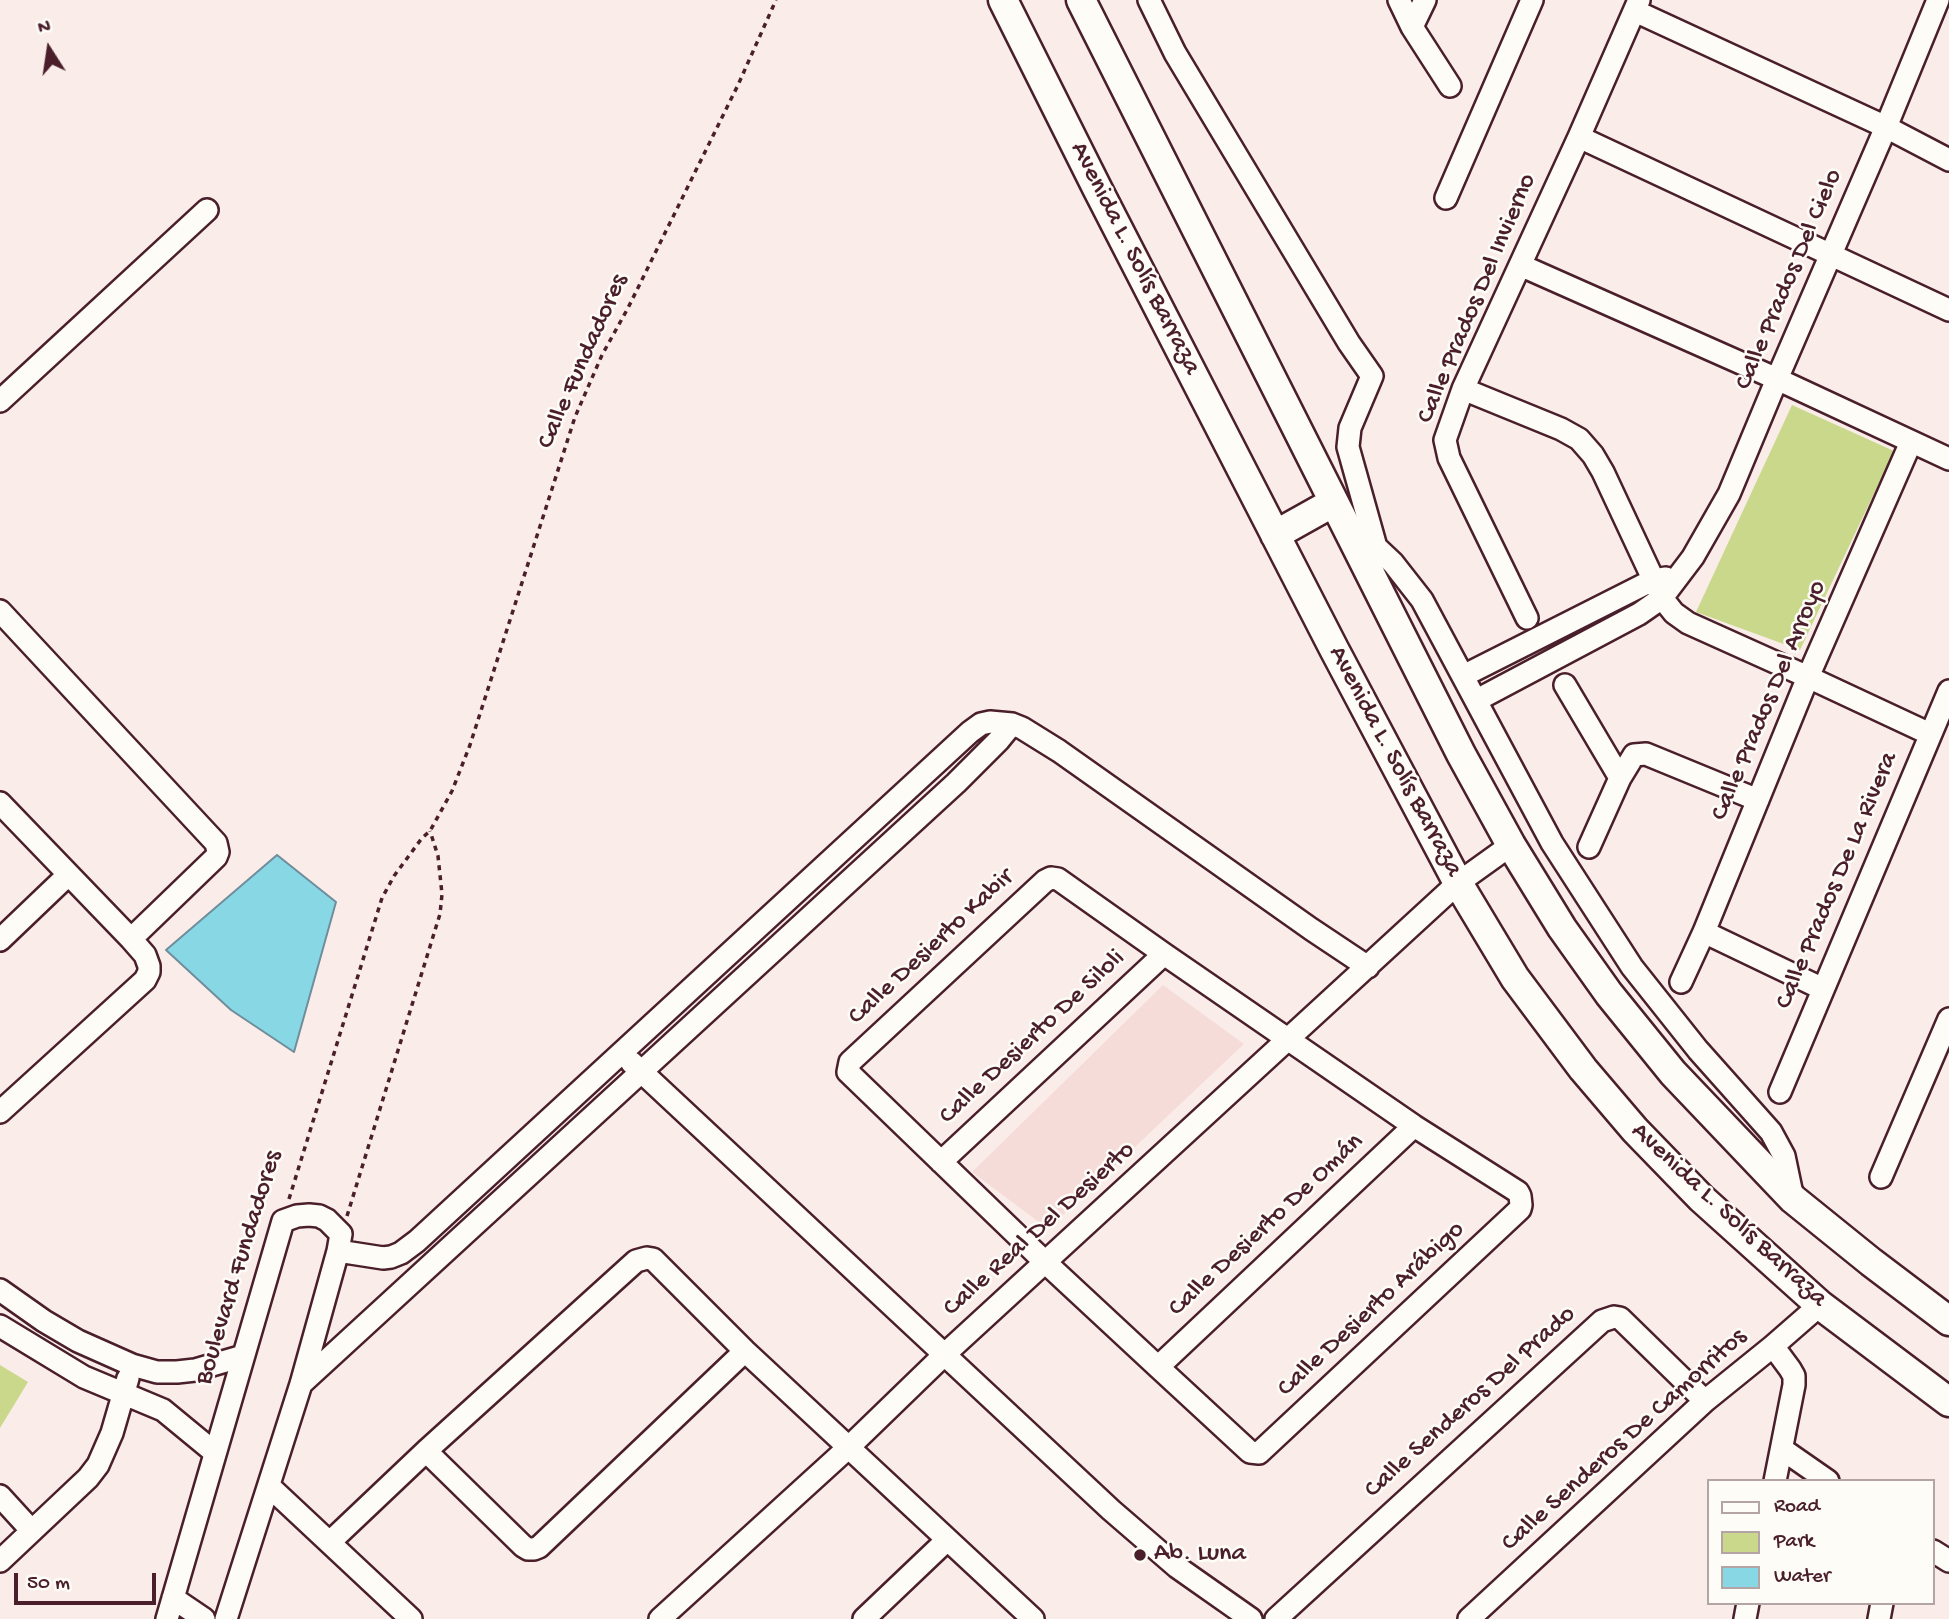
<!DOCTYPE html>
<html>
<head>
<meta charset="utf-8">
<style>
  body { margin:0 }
  #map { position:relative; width:1949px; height:1619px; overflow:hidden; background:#faede9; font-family:"Gochi Hand",sans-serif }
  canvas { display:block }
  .legend { position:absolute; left:1707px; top:1479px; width:228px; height:126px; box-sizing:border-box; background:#fdfcf7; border:2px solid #b5a4a5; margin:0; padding:9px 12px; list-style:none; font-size:21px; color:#4a1f2b }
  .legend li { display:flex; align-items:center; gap:14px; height:35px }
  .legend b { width:35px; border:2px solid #b5a4a5 }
  .north { position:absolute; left:14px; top:14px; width:70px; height:70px; -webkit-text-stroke:5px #fdfcf7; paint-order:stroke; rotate:348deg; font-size:19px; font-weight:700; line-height:28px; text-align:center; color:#4a1f2b }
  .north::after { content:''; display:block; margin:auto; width:24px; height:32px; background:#4a1f2b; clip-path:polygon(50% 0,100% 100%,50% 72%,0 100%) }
  .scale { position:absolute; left:14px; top:1573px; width:142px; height:32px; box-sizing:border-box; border:4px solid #4a1f2b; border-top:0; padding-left:9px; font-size:21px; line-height:24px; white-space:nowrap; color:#4a1f2b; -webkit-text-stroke:5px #fdfcf7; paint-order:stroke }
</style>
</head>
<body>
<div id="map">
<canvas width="1949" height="1619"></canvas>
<ul class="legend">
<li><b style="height:9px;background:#fdfcf7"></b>Road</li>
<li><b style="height:19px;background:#cad88c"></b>Park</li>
<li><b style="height:19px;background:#88d7e5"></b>Water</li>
</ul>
<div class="north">N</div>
<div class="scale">50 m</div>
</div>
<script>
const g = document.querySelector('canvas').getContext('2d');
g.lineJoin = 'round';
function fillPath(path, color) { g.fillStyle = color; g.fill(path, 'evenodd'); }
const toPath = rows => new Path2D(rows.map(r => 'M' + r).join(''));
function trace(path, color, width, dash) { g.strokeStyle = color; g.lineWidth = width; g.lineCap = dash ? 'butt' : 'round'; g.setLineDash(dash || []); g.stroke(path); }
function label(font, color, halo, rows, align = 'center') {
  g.font = font + ' "Gochi Hand",sans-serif'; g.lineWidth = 5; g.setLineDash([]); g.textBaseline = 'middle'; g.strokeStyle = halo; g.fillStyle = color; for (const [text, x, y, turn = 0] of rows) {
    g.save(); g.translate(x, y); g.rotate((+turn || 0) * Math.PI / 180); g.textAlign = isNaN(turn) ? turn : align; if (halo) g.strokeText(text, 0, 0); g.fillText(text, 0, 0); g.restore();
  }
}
fillPath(toPath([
  [1163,985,1244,1044,1048,1229,972,1172]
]), '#f6dcd8');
fillPath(toPath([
  [1792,405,1894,451,1800,650,1696,612],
  [0,1365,28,1382,0,1428]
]), '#cad88c');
const water = toPath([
  [277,855,336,902,294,1052,231,1010,166,950,277,855]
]);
fillPath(water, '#88d7e5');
trace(water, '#6f8d9b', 2);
const minor = toPath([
  [1149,0,1175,53,1349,343,1372,376,1350,428,1348,447,1376,547],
  [1399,0,1412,27,1450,86],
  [1635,11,1886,127,1949,160],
  [1412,27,1425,0],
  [1579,137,1949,310],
  [1446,198,1532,0],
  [1520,265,1777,379,1949,459],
  [1463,389,1561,429,1579,439,1593,455,1603,472,1662,598,1674,613,1688,623,1808,677,1930,734],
  [0,401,207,210],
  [1349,529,1376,547,1393,563,1422,600,1552,843,1632,967,1698,1050,1771,1132,1784,1156,1793,1199],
  [0,611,216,843,218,852,216,857,131,939],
  [1527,618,1449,458,1445,440,1463,389,1579,137,1639,0],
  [1463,676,1653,580,1666,578],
  [1565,685,1620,778],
  [1477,700,1639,614,1662,598,1693,557,1729,494,1777,379,1886,127,1938,0],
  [0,803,131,939,145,955,149,966,149,972,145,980,0,1112],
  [1589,847,1620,778,1634,755,1646,754,1758,800],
  [1051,878,1058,879,1164,954,1414,1126,1518,1192,1520,1196,1521,1205,1520,1209,1259,1453,1250,1452,1158,1367,1045,1262,848,1072,850,1062,1045,881,1051,878],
  [1704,932,1823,989],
  [0,940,68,875],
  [1681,982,1704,932,1808,677,1911,442],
  [631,1062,1111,1510,1177,1567,1251,1619],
  [1780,1092,1949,691],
  [941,1162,1164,954],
  [1881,1177,1949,1019],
  [338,1251,383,1258,391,1257,401,1253,417,1241,970,732,981,724,990,722,1012,724,1022,728,1059,751,1311,929,1368,967],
  [0,1290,44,1321,78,1341,132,1365,157,1372,177,1372,195,1370,243,1356],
  [0,1326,84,1377,163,1410,214,1452],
  [1773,1346,1790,1369,1794,1376,1794,1385,1775,1481],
  [1158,1367,1414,1126],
  [301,1384,956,783,999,740,1012,724],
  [1782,1449,1828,1481],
  [426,1451,523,1546,528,1549,534,1549,539,1547,745,1351],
  [270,1487,411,1619],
  [0,1496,32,1531],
  [330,1542,426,1451,636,1261,647,1258,653,1259,745,1351,1033,1619],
  [1933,1551,1949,1561],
  [0,1561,88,1478,98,1465,112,1433,128,1378],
  [173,1598,204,1619],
  [167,1619,283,1221,297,1216,309,1215,319,1216,327,1220,341,1234,338,1251,301,1384,226,1619],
  [660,1619,849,1447,945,1354,1458,883,1511,845],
  [864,1619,947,1540],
  [1276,1619,1602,1321,1614,1317,1620,1318,1705,1401],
  [1469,1619,1705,1401,1773,1346,1820,1305],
  [1745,1619,1748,1603],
  [1879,1619,1882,1603]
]);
const major = toPath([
  [1003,0,1097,188,1334,649,1458,883,1515,978,1583,1069,1635,1130,1701,1198,1820,1305,1949,1402],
  [1081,0,1461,754,1511,845,1562,928,1609,994,1673,1073,1793,1199,1871,1262,1949,1321],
  [1275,535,1334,502]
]);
trace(minor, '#4a1f2b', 26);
trace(major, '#4a1f2b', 33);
trace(toPath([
  [289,1199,382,898,394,876,422,838,430,831,452,791,470,745,575,417,602,355,628,308,738,85,776,0],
  [347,1216,440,914,442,894,438,856,430,831]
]), '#4a1f2b', 3.5, [5, 5]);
trace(minor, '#fdfcf7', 21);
trace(major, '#fdfcf7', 28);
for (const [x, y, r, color] of [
  [1140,1555,7,"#4a1f2b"]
]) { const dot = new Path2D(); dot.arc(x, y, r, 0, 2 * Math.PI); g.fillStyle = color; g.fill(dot); trace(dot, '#fdfcf7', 2.5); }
label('26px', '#4a1f2b', '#fdfcf7', [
  ["Avenida L. Solís Barraza",1134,259,63],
  ["Calle Prados Del Cielo",1790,280,-67],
  ["Calle Prados Del Invierno",1478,299,-67],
  ["Calle Fundadores",584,362,-66],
  ["Calle Prados Del Arroyo",1770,701,-67],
  ["Avenida L. Solís Barraza",1394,762,62],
  ["Calle Prados De La Rivera",1838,881,-67],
  ["Calle Desierto Kabir",932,948,-43],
  ["Calle Desierto De Siloli",1033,1038,-43],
  ["Avenida L. Solís Barraza",1728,1216,43],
  ["Calle Desierto De Omán",1267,1226,-43],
  ["Calle Real Del Desierto",1040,1230,-42],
  ["Boulevard Fundadores",240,1268,-73],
  ["Calle Desierto Arábigo",1372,1310,-43],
  ["Calle Senderos Del Prado",1471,1403,-42],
  ["Calle Senderos De Camorritos",1625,1441,-42]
]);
label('26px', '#4a1f2b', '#fdfcf7', [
  ["Ab. Luna",1154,1555]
], 'left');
</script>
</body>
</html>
